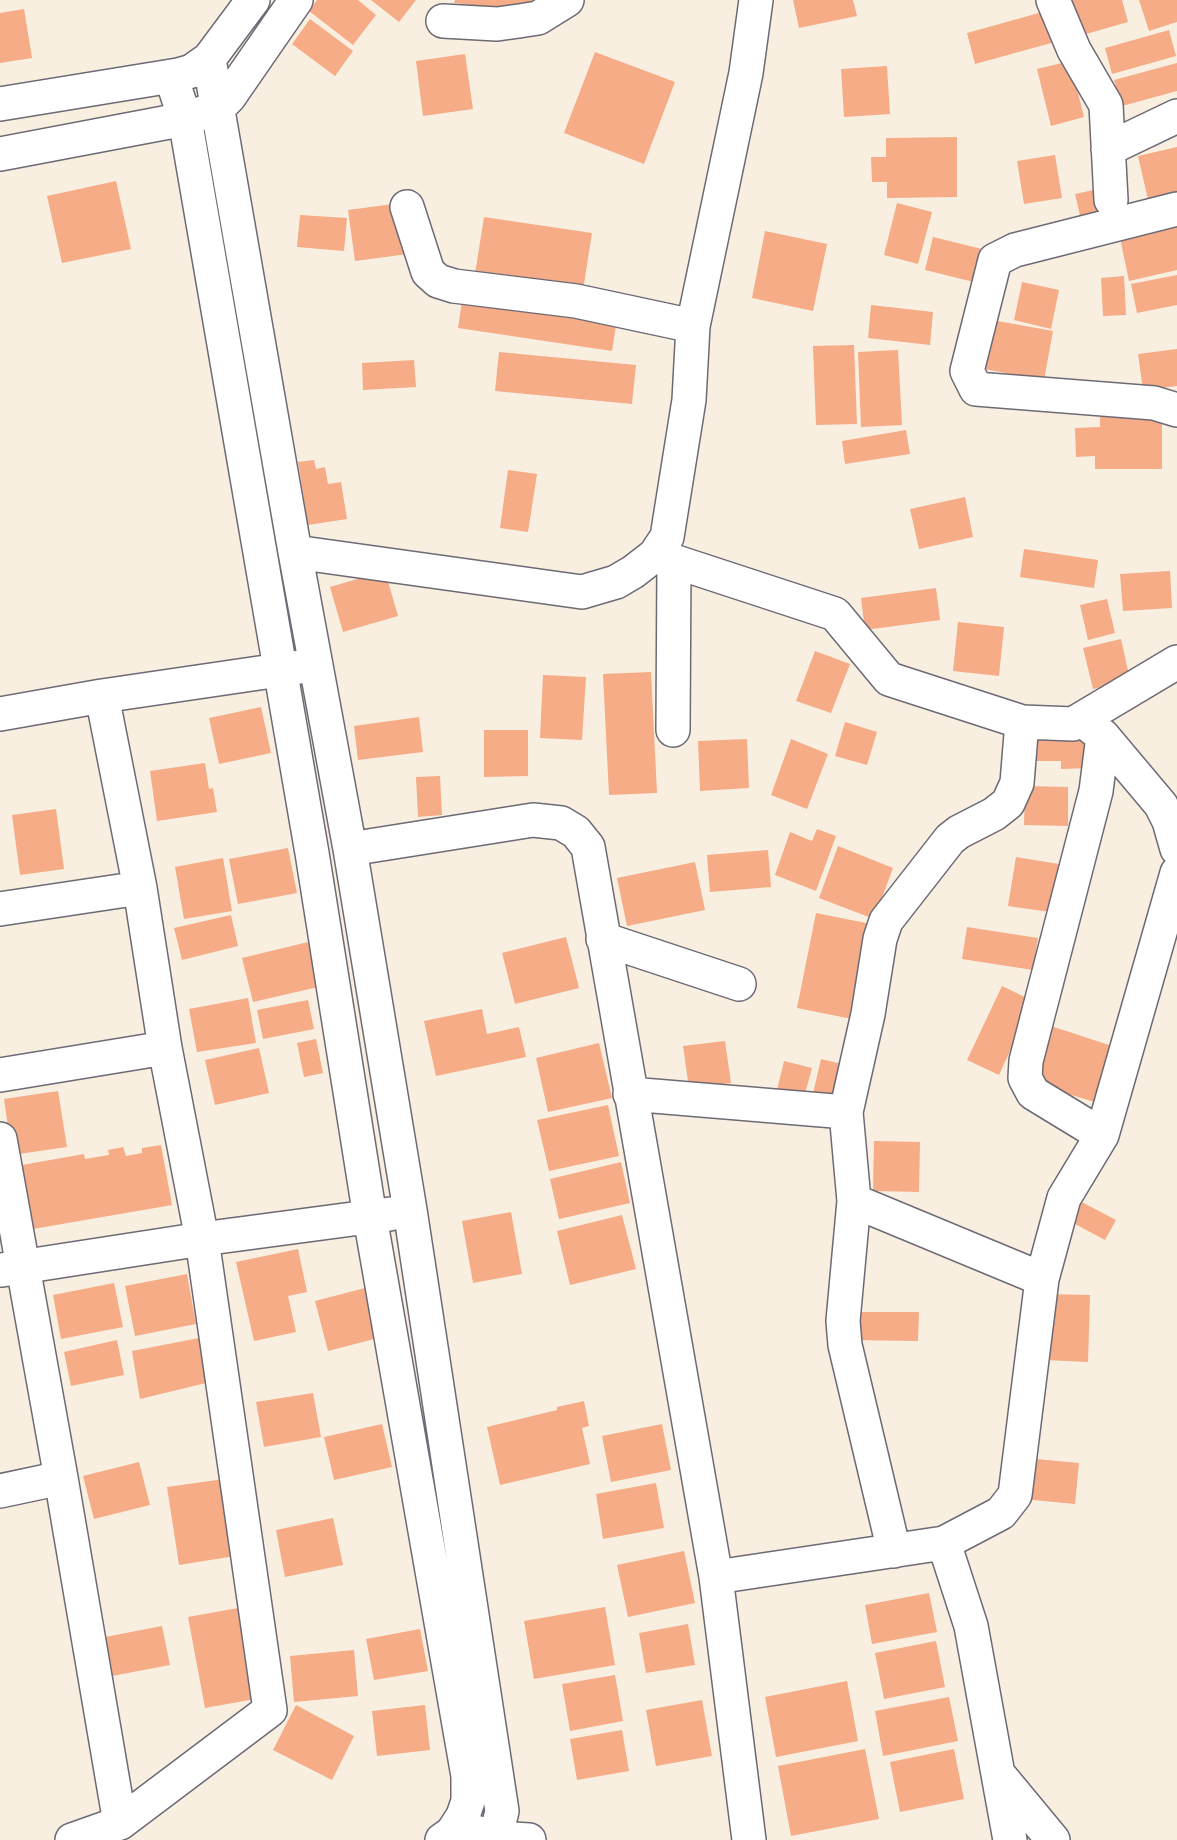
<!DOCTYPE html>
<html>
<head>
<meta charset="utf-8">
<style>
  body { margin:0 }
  canvas { display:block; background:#f8efe0 }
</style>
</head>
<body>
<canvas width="1177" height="1840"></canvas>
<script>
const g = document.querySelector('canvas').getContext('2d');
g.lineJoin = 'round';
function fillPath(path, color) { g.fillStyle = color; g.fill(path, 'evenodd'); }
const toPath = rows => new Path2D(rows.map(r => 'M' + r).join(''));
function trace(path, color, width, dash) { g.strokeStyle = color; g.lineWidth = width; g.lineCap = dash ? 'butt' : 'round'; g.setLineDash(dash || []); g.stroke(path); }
fillPath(toPath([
  [317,0,358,0,376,15,353,45,309,11],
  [371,0,416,0,399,22],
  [455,0,532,0,531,11,454,3],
  [793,0,853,0,857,16,799,28],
  [1062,0,1122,0,1128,22,1072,38],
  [1139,0,1177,0,1177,22,1149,31],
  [24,9,32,58,0,63,0,13],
  [1053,9,1062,40,975,64,967,33],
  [310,19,353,51,335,76,292,44],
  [1169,30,1176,56,1112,74,1105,48],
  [595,52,675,82,644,164,564,133],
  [465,54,473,109,423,116,416,61],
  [1070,61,1084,117,1051,126,1037,69],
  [1177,63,1177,91,1122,106,1114,80],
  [887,66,890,114,844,117,841,69],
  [957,137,957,197,887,198,887,182,872,182,871,157,886,157,886,138],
  [1177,147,1177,197,1149,204,1138,156],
  [1055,155,1062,198,1024,204,1017,161],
  [116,181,131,249,62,263,47,196],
  [1098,189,1105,219,1082,224,1075,194],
  [401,203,408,254,355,261,348,210],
  [897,203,932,212,918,264,884,255],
  [300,215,347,218,344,251,297,247],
  [484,217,592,233,583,290,475,274],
  [1177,220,1177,270,1129,281,1119,233],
  [765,231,827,244,813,311,752,298],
  [933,237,986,250,978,283,925,270],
  [1177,275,1177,305,1137,313,1131,284],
  [1124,276,1126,315,1103,316,1101,278],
  [1022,282,1059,290,1051,329,1014,320],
  [463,295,617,319,612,351,458,328],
  [871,305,933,312,930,345,868,338],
  [992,320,1053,331,1044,380,984,369],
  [854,345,857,424,816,425,813,346],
  [1177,349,1177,386,1143,390,1138,354],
  [898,350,902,425,861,427,858,352],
  [499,352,636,365,632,404,495,391],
  [414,360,416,387,363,390,362,363],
  [1100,408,1162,408,1162,469,1095,469,1095,456,1076,457,1075,428,1100,427],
  [906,430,910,454,845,464,842,441],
  [314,460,316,469,325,467,328,484,341,482,347,519,308,525,298,462],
  [508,470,537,474,528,532,500,528],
  [965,497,973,537,919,549,910,509],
  [1024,549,1098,560,1094,588,1020,577],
  [385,571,398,616,343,632,330,587],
  [1170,571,1172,608,1123,611,1120,574],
  [936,588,940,620,865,630,861,598],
  [1107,599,1115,633,1088,640,1080,605],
  [958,622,1004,627,999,676,953,671],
  [1121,639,1130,680,1093,689,1083,648],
  [815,651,850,664,831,713,796,701],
  [651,672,657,793,609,795,603,674],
  [543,675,586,677,582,740,540,738],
  [261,707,271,753,219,764,209,718],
  [419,717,423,752,358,760,354,726],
  [845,722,877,732,867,765,835,756],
  [484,730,528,730,528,776,484,777],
  [1091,735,1091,768,1061,769,1061,761,1033,761,1033,736],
  [747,739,749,788,700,791,698,741],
  [791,739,828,754,807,809,771,795],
  [205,763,209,789,213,788,217,812,157,821,150,771],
  [440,776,442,815,418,817,416,777],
  [1025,786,1068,787,1068,826,1024,825],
  [56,809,64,869,20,875,12,815],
  [817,829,836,836,816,891,775,875,790,832,812,841],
  [838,846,893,868,874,919,819,898],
  [288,848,297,893,238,904,229,859],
  [768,850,771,887,710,892,707,855],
  [1016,857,1065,865,1057,913,1008,906],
  [223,858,232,911,184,919,175,867],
  [695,862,705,910,627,926,617,878],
  [816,913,876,925,857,1020,797,1008],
  [231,915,238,946,182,960,174,928],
  [967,927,1038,938,1033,970,962,959],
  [566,937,579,988,515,1004,502,953],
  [308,942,318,987,253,1002,242,958],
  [1002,986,1033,1001,999,1075,967,1060],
  [248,998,256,1043,197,1052,189,1009],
  [308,1000,314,1029,263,1039,257,1010],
  [482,1009,487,1034,519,1027,526,1057,436,1076,424,1021],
  [1051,1026,1121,1049,1104,1105,1033,1083],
  [316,1039,323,1073,304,1077,297,1043],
  [725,1041,731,1083,689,1088,683,1046],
  [599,1043,612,1098,548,1112,536,1058],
  [259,1048,269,1093,215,1105,205,1060],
  [821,1059,850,1066,842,1105,812,1098],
  [784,1061,812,1068,803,1101,776,1094],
  [58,1091,67,1147,12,1155,4,1099],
  [608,1105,619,1156,549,1171,537,1120],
  [874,1141,920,1142,919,1192,873,1191],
  [161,1145,172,1205,33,1229,22,1165,84,1154,85,1159,109,1155,108,1150,123,1147,126,1156,142,1153,142,1148],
  [621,1162,630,1203,559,1219,550,1179],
  [1072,1197,1116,1220,1105,1240,1062,1217],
  [511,1212,522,1274,473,1283,462,1221],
  [622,1215,636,1269,570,1285,557,1231],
  [298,1249,307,1292,288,1296,296,1332,254,1341,236,1262],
  [187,1274,196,1324,135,1336,125,1286],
  [114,1283,123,1327,61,1339,53,1295],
  [369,1287,382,1337,328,1351,315,1301],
  [1047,1294,1090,1295,1088,1362,1044,1360],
  [849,1312,919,1312,918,1341,848,1340],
  [199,1338,206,1383,140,1399,132,1351],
  [117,1340,124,1375,71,1386,64,1352],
  [313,1393,321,1437,264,1447,256,1402],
  [584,1401,589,1426,582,1428,590,1464,500,1485,487,1427,557,1410,557,1407],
  [382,1424,392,1467,334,1480,324,1437],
  [662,1424,671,1470,611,1482,602,1436],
  [1026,1458,1079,1463,1075,1504,1022,1499],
  [139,1462,150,1505,94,1519,83,1476],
  [224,1479,235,1556,179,1565,167,1487],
  [656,1483,664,1528,603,1539,596,1494],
  [333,1518,343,1565,285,1577,276,1530],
  [684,1551,695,1603,628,1617,617,1565],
  [929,1593,937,1632,872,1644,865,1605],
  [605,1607,615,1665,534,1679,524,1621],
  [238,1608,255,1699,205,1708,188,1617],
  [688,1624,695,1665,646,1673,639,1633],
  [162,1626,170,1665,112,1676,105,1637],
  [420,1629,428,1671,374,1680,366,1639],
  [936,1641,945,1687,884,1699,875,1653],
  [354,1650,358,1696,294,1702,290,1656],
  [615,1675,623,1721,570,1731,562,1684],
  [847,1681,858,1741,776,1757,765,1697],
  [949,1697,958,1741,883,1756,875,1711],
  [702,1700,712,1756,656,1766,646,1710],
  [296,1705,354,1736,332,1780,273,1750],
  [425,1705,430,1750,377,1756,372,1711],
  [622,1730,629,1771,577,1780,570,1739],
  [865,1749,879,1819,791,1836,778,1766],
  [954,1749,964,1799,900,1812,890,1762]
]), '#f6ac87');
const minor = toPath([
  [1053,0,1074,50,1106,105,1111,200],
  [443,21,497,24,519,21,538,18,567,0],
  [209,59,295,552,350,849,410,1210,502,1811,495,1840],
  [171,76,185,119,312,853,370,1217,468,1776,468,1801,463,1816,452,1833,442,1840],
  [0,104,178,75,192,71,209,59,253,0],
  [1108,149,1177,116],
  [0,154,185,119,219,107,229,97,296,0],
  [407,207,428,272,438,281,454,286,576,301,693,326],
  [1177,209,1015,250,995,260,967,371,976,389,1154,403,1177,410],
  [295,552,582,592,616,582,633,572,655,555,667,537,689,400,693,326,746,73,756,0],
  [655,555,835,614,889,679,1022,722,1073,724,1177,662],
  [0,714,102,696,300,667],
  [1092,728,1103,736,1161,805,1169,821,1177,849],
  [673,730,674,561],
  [350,849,533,820,561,823,576,832,588,847,716,1577,749,1840],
  [0,909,140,888],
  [603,939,739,984],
  [0,1075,165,1048],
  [630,1094,846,1112,868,1014,880,939,886,921,950,839,959,832,994,814,1008,803,1017,783,1022,722],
  [846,1112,854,1201,843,1321,845,1345,894,1551],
  [1102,1135,1033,1093,1025,1078,1026,1061,1096,791,1103,736],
  [0,1139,61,1478,120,1823],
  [854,1201,1042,1279],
  [2,1270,202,1239,390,1214],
  [0,1491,61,1478],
  [944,1543,1001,1513,1015,1495,1042,1279,1064,1198,1102,1135,1177,873],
  [716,1577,944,1543,971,1626,1010,1840],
  [1000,1776,1053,1840],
  [475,1832,497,1838,529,1840],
  [72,1840,120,1823,270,1710,202,1239,165,1048,140,888,102,696]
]);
trace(minor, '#6d6a75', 36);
trace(minor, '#fff', 33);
</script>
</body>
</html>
